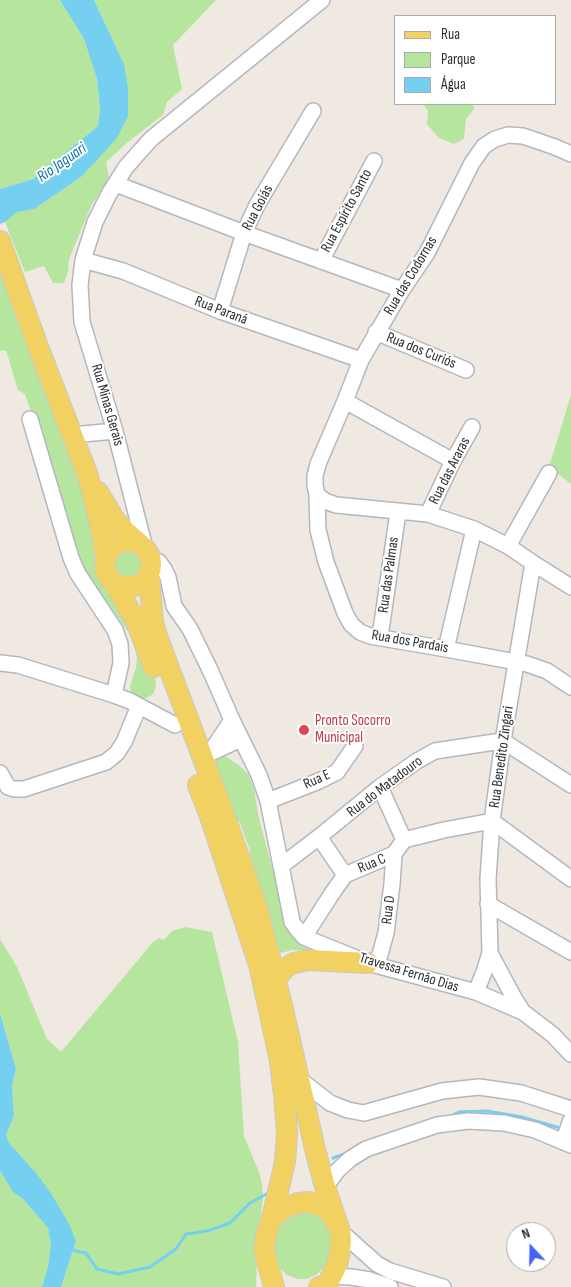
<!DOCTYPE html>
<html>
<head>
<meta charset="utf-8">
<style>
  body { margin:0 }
  #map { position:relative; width:571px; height:1287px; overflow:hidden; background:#efe9e1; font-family:"Sofia Sans Condensed",sans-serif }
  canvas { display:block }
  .legend { position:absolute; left:394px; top:15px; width:162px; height:90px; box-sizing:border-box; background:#fff; border:1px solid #ababab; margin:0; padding:6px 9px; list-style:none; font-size:15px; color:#2e2e2e }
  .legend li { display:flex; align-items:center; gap:10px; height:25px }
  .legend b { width:25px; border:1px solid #ababab }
  .north { position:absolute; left:506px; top:1222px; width:50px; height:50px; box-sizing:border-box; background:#fff; border:1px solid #ababab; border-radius:50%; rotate:339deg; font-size:14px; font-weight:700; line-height:20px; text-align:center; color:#2e2e2e }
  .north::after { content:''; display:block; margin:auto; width:18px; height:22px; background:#4264fb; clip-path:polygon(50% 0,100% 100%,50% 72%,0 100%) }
</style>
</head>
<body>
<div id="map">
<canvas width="571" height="1287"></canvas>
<ul class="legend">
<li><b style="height:6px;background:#f2d163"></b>Rua</li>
<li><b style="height:14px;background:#b6e59e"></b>Parque</li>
<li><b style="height:14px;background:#75cff0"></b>Água</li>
</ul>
<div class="north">N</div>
</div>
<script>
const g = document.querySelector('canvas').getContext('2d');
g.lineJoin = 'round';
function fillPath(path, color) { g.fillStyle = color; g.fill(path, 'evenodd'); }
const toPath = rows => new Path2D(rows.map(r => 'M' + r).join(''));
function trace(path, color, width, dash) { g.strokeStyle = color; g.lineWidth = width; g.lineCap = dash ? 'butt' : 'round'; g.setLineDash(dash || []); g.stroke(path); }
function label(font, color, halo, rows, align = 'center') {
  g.font = font + ' "Sofia Sans Condensed",sans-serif'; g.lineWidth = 4; g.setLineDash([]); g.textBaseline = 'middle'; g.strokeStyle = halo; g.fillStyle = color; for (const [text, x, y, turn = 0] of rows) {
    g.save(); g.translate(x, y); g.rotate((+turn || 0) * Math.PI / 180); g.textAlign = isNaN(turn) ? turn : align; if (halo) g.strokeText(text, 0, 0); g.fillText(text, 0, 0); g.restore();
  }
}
fillPath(toPath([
  [0,0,60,0,84,39,97,79,100,110,98,126,33,179,0,189],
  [94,0,216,0,173,45,182,89,167,102,163,115,128,142,106,162,109,178,91,206,69,259,68,272,64,283,53,283,44,266,25,272,5,222,17,211,34,209,81,177,124,64],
  [423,104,473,104,474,109,466,119,464,139,454,144,439,138,427,124,428,111],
  [0,256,91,518,95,569,100,582,110,593,155,676,156,687,153,694,147,698,140,698,134,696,131,693,130,686,136,667,137,657,134,647,130,635,112,609,94,588,79,562,50,465,25,394,18,390,6,350,0,351],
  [571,395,571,484,549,467],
  '113 564a14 14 0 1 1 28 0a14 14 0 1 1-28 0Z',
  [203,734,211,745,219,752,240,766,249,775,254,789,258,814,288,930,294,939,300,945,312,950,293,950,280,953,250,868,250,850,240,823,236,819],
  [186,927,212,932,238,1042,244,1136,259,1172,262,1184,263,1199,258,1234,256,1287,61,1287,76,1241,36,1173,9,1143,6,1135,14,1116,12,1085,16,1069,0,1013,0,939,17,967,47,1039,61,1052,153,942,159,938,164,940,172,931],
  [0,1171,13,1192,23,1199,48,1228,51,1245,48,1267,42,1287,0,1287],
  [295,1211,314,1213,324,1221,331,1231,333,1244,330,1256,325,1267,316,1275,306,1279,298,1279,287,1275,278,1267,274,1257,276,1228]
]), '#b6e59e');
fillPath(toPath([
  [60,0,94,0,124,64,128,88,128,116,117,138,81,177,34,209,17,212,5,222,0,224,0,189,33,179,98,126,100,110,97,79,84,39],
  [0,1013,16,1069,12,1085,14,1116,6,1135,9,1143,36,1173,50,1192,68,1222,76,1241,61,1287,42,1287,48,1267,51,1245,48,1228,23,1199,13,1192,0,1171]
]), '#75cff0');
trace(toPath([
  [449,1117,459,1112,487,1111,522,1117,560,1128],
  [333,1158,347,1153],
  [70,1250,86,1253,97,1269,118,1274,150,1267,176,1249,186,1234,207,1231,230,1223,250,1203,270,1192]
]), '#75cff0', 3);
const minor = toPath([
  [571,154,555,147,523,136,508,135,495,139,484,146,472,163,427,253,402,290,361,360,345,401,318,464,315,476,315,485,317,495,318,530,326,562,345,613,351,624,360,632,370,636,446,649,527,664,547,671,571,687],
  [116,184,244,233,402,290],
  [83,260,123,271,220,311,361,360],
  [321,261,374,161],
  [220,311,244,233,257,205,313,111],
  [376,332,466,370],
  [345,401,453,461],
  [30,419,71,558,78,574,115,630,120,644,121,663,114,695],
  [72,435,115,431],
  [317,495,325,501,336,505,428,514,474,529,508,546,533,563,571,587],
  [428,514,453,461,472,427],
  [508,546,549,473],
  [145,548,115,431,82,322,80,285,83,260,95,222,109,194,126,167,151,139,322,0],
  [151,559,159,562,164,569,168,577,174,606,190,629,211,672,232,720,259,775,268,801,291,916,292,922,297,929,304,937,368,963,476,992,484,972,490,953,488,879,492,821,503,741,533,563],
  [380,637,398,512],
  [446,649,474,529],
  [0,663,18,665,114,695,130,701,175,725],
  [210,753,232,720],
  [202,757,241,739],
  [0,773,8,787,14,789,24,789,106,762,117,753,124,742,139,706],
  [380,787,404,840],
  [268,801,319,781,337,772,355,746],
  [319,837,345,875],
  [281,866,319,837,380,787,417,761,435,751,488,743,503,741,571,785],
  [488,904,571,952],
  [304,937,331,895,345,875,394,854,404,840,444,830,492,821,571,879],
  [490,953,514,998,523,1012,553,1035,571,1054],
  [377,965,386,933,392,884,394,854],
  [476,992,523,1012],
  [298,1078,330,1103,348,1110,364,1113,442,1091,479,1087,521,1093,571,1109],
  [563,1142,571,1120],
  [325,1187,337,1171,350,1159,366,1149,437,1125,468,1121,504,1123,535,1130,571,1145],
  [340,1231,377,1264,390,1271,443,1287],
  [332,1276,351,1277,370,1280,390,1287]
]);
const major = toPath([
  [0,241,37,344,88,476,100,524,106,559],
  [98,492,115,520,125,531,140,544],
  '105 564a23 23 0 1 1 46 0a23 23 0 1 1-46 0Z',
  [149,575,153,622,158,639,225,817,258,911,281,1001,315,1149,325,1187,340,1231,341,1239,340,1252,337,1265,329,1281,324,1286,319,1287],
  [114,583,136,621,154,667],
  [198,785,211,819,259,965,280,1061,284,1096,287,1134,285,1162,272,1218,266,1235,264,1250,274,1287],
  [276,979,285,968,294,963,308,960,368,963],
  [272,1218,285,1208,298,1203,310,1202,324,1208,330,1213,335,1222]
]);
trace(minor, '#b4b7c1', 18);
trace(major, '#c9c9c9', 22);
trace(minor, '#fff', 15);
trace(major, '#f2d163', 20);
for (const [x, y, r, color] of [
  [304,730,6,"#e0444e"]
]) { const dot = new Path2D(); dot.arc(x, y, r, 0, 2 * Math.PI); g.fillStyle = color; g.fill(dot); trace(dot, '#fff', 2); }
label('15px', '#2e2e2e', '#fff', [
  ["Rua Goiás",258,208,-62],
  ["Rua Espírito Santo",347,211,-62],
  ["Rua das Codornas",411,276,-59],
  ["Rua Paraná",221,311,21],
  ["Rua dos Curiós",421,351,22],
  ["Rua Minas Gerais",107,405,74],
  ["Rua das Araras",450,471,-63],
  ["Rua das Palmas",389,575,-82],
  ["Rua dos Pardais",410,642,10],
  ["Rua Benedito Zingari",502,757,-82],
  ["Rua E",317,780,-24],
  ["Rua do Matadouro",385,787,-37],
  ["Rua C",372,864,-23],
  ["Rua D",389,910,-83],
  ["Travessa Fernão Dias",409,973,17]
]);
label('15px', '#be3a42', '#fff', [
  ["Pronto Socorro",315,721],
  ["Municipal",315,738]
], 'left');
label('italic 16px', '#0d6fa3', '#fff', [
  ["Rio Jaguari",62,163,-35]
]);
</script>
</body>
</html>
